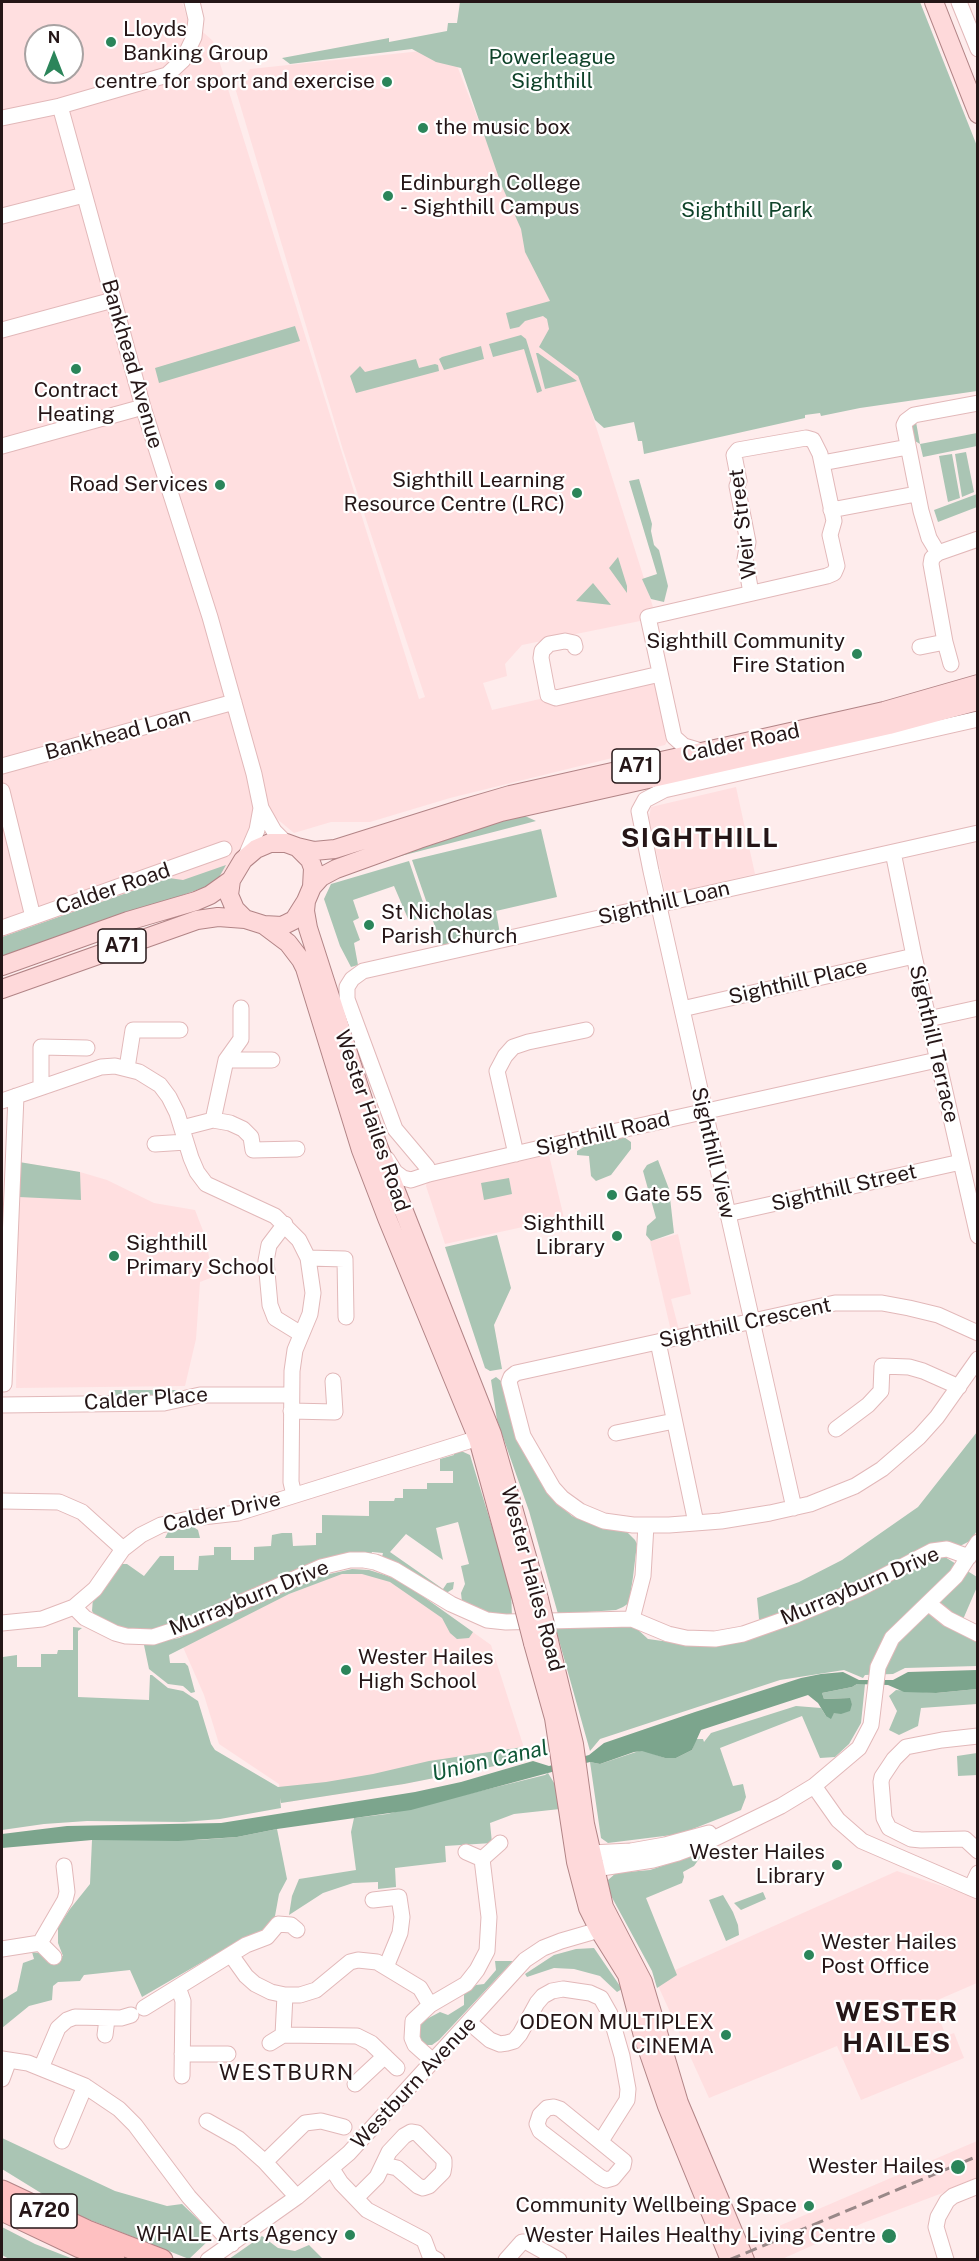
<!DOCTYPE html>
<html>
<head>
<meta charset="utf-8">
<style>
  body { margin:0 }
  #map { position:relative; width:979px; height:2261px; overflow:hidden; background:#feecec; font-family:"Public Sans",sans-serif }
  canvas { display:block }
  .frame { position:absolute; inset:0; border:3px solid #251617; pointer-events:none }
  .north { position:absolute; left:24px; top:24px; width:60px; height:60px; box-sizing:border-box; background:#fff; border:2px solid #a8a2a2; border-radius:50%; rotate:0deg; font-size:16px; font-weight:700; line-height:24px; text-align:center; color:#251617 }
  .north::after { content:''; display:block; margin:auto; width:21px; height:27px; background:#2b855a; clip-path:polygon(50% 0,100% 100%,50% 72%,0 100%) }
</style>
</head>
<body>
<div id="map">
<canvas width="979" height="2261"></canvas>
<div class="frame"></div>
<div class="north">N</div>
</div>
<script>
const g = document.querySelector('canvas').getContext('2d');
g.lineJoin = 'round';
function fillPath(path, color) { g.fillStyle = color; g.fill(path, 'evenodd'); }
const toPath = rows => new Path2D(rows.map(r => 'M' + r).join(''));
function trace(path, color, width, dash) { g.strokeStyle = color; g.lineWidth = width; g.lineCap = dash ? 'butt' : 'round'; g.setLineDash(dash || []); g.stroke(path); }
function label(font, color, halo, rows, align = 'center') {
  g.font = font + ' "Public Sans",sans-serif'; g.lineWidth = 4.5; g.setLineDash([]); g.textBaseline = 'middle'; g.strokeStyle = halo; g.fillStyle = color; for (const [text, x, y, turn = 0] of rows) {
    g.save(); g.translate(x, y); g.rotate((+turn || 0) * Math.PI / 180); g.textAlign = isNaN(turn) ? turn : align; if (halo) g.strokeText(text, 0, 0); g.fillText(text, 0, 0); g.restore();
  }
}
fillPath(toPath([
  [2,2,182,2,187,18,213,41,419,699,425,697,343,450,236,91,250,69,450,48,582,382,653,607,645,620,522,645,505,664,507,676,483,683,492,710,657,672,668,740,665,745,450,798,370,822,331,822,294,833,260,805,246,842,218,879,2,959],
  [36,36,72,36,72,72,36,72],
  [736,787,755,874,674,893,665,892,649,818,651,807],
  [549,1155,564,1218,445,1244,426,1186,427,1182],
  [19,1162,80,1172,107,1180,154,1203,195,1210,205,1236,213,1277,200,1282,196,1339,185,1386,16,1388],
  [678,1234,691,1294,671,1299,679,1330,671,1331,650,1241],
  [352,1569,369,1570,388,1576,407,1585,491,1645,525,1751,525,1760,404,1784,281,1803,279,1784,219,1744,204,1695,179,1638],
  [897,1871,975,1897,977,1902,977,1983,933,2002,946,2036,954,2033,964,2058,861,2100,837,2046,709,2098,655,1979],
  [977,2141,977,2180,863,2223,782,2259,719,2259,716,2253]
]), '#ffdfe0');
fillPath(toPath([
  [460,2,920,2,977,146,977,391,860,408,821,416,820,413,805,415,805,418,644,454,642,441,638,441,634,422,604,428,595,420,578,376,539,347,549,329,547,319,543,316,525,321,519,327,510,329,506,313,550,301,525,252,521,229,501,184,461,68,436,62,412,49,290,64,282,58,389,38,389,42,447,31,448,23,457,23],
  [295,326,300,341,159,383,155,368],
  [521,335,526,339,542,391,537,393,524,349,493,357,489,344],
  [481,346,484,359,444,370,439,359,442,357],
  [536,353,538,353,577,381,545,389],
  [416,359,419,368,435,364,438,365,439,371,356,393,350,376,360,366,365,372],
  [916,422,920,444,977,433,977,446,923,457,920,444,915,441,912,426],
  [966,452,974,492,962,497,955,454],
  [952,454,960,498,948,502,939,456],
  [639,479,652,524,651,531,654,545,659,550,668,586,664,602,651,599,642,579,657,574,629,481],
  [977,494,977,507,938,522,934,510],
  [618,557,627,586,627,593,609,568],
  [593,583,611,605,576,601],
  [525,816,536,821,393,858,495,821],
  [541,829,557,897,496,911,500,934,442,947,412,860],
  [409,861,428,917,409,921,394,886,353,900,359,918,353,921,360,940,354,943,358,965,351,967,340,946,324,899,331,884],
  [226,865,218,879,211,885,2,959,2,937,169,878,183,880],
  [624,1137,631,1142,631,1149,611,1175,596,1181,591,1176,589,1156,577,1155,577,1151,589,1144],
  [658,1160,669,1189,674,1233,651,1241,646,1235,647,1226,656,1218,643,1171,647,1165],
  [19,1162,80,1172,81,1200,19,1197],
  [509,1178,512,1194,484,1200,481,1183],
  [497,1235,511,1288,494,1325,502,1369,490,1371,485,1368,445,1247],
  [496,1377,501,1381,515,1435,553,1499,572,1516,605,1529,627,1532,635,1540,637,1544,633,1577,629,1603,623,1607,616,1610,558,1614,529,1511,497,1420,491,1380],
  [110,1390,182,1390,158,1398,110,1398],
  [977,1432,977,1530,972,1540,960,1546,953,1544,767,1620,759,1619,757,1598,799,1582,842,1560,918,1507],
  [459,1450,470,1455,511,1589,512,1618,479,1613,462,1602,461,1593,465,1584,461,1566,469,1564,458,1522,436,1528,443,1560,406,1534,390,1552,443,1589,447,1583,454,1582,453,1589,448,1592,443,1592,401,1565,382,1557,383,1553,372,1552,371,1555,314,1563,178,1623,154,1630,136,1631,117,1627,96,1617,92,1611,93,1598,120,1564,127,1564,144,1576,160,1556,174,1556,174,1570,198,1570,199,1556,214,1555,214,1547,231,1547,231,1560,254,1560,254,1547,271,1546,272,1535,282,1533,292,1533,293,1546,316,1545,316,1533,322,1533,322,1515,369,1516,369,1501,394,1501,395,1498,403,1498,403,1489,427,1489,427,1483,453,1483,453,1471,440,1471,440,1459,454,1455,454,1451],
  [192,1526,198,1530,200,1538,165,1538,168,1532,172,1529],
  [937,1552,977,1577,977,1587,958,1631,977,1641,977,1666,905,1668,893,1674,865,1675,863,1678,844,1670,780,1680,600,1739,590,1751,555,1626,611,1623,636,1628,648,1639,706,1647,749,1636],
  [352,1569,369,1570,388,1576,407,1585,473,1632,469,1638,457,1639,450,1633,442,1618,390,1582,362,1574,342,1574,289,1594,169,1655,170,1663,185,1663,188,1666,195,1692,191,1693,183,1686,168,1684,149,1669,144,1645,179,1638,316,1577],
  [73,1627,82,1628,78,1631,78,1697,149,1700,150,1675,152,1675,168,1688,183,1691,198,1701,211,1744,215,1750,278,1787,326,1782,373,1774,429,1761,523,1747,525,1760,404,1784,281,1803,280,1798,281,1808,220,1819,184,1822,87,1821,44,1824,2,1830,3,1657,17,1655,17,1667,41,1667,41,1654,57,1654,58,1650,73,1650],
  [857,1684,865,1684,861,1723,849,1744,835,1757,820,1758,802,1716,720,1748,733,1786,743,1784,746,1797,741,1810,680,1834,608,1843,601,1838,590,1762,600,1764,642,1750,665,1758,676,1758,692,1750,696,1739,703,1739,704,1742,711,1733,796,1706,821,1708,826,1716,834,1713,852,1704,849,1698,824,1699,822,1693,852,1687],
  [977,1689,977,1704,921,1708,918,1726,899,1735,889,1730,897,1711,889,1696,896,1690,936,1693],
  [977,1753,977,1775,958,1776,957,1756],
  [548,1773,559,1791,560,1809,514,1814,490,1823,492,1843,445,1846,446,1862,395,1868,396,1887,378,1889,378,1882,353,1883,323,1893,289,1915,292,1896,299,1879,356,1870,351,1832,354,1818,387,1814,545,1775],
  [277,1829,287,1879,279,1894,273,1927,261,1934,242,1939,142,1997,130,1970,84,1975,80,1981,58,1982,53,1986,52,2000,29,2006,2,2028,2,2000,17,1991,23,1963,34,1959,32,1952,63,1956,58,1943,58,1927,70,1909,90,1884,92,1840,198,1840,237,1837],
  [704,1852,694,1866,683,1872,684,1877,682,1883,646,1898,677,1975,657,1988,652,1971,609,1892,608,1880,616,1873,650,1870],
  [763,1892,766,1899,741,1910,734,1903],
  [723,1895,733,1912,738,1925,739,1935,726,1941,709,1900],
  [594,1948,622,1989,617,1992,600,1976,574,1969,554,1968,527,1977,525,1974,554,1955,576,1949],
  [495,1961,513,1961,439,2040,432,2045,424,2045,419,2039,418,2029,421,2022,440,2012,448,2015,464,2005,464,1994,476,1985,484,1984,496,1970],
  [2,2138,115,2191,167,2206,182,2204,208,2229,209,2240,189,2259,75,2214,2,2169],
  [2,2227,35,2244,73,2259,9,2259,2,2255],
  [262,2236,278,2248,295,2251,309,2245,323,2259,229,2259]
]), '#aac5b4');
fillPath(toPath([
  [977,1670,977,1689,936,1693,904,1692,888,1685,857,1684,852,1687,822,1693,824,1699,850,1698,852,1704,850,1711,841,1714,834,1713,831,1719,826,1716,818,1703,808,1695,701,1730,692,1750,676,1758,665,1758,642,1751,634,1752,600,1764,590,1762,574,1766,411,1810,277,1829,237,1837,178,1841,92,1840,2,1848,2,1834,18,1832,67,1826,221,1823,415,1792,461,1782,533,1761,549,1766,589,1755,604,1743,695,1712,801,1678,821,1674,843,1672,859,1680,893,1680,908,1672]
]), '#7ca58d');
const minor = toPath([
  [959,2,978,49],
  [60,106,143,407,210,617,254,774,261,808,257,830,245,858],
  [2,118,60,106,167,75,183,60,194,37,196,19,192,2],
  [2,216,84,195],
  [2,330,113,300],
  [2,446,143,407],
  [822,463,908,447],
  [831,510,916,494],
  [938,553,929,538,921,511,904,425,906,421,914,415,978,403],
  [938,553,932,558,931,564,945,642,951,664],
  [938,553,978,539],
  [575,647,574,643,565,641,549,644,542,651,541,658,548,695,556,698,660,674],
  [920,647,945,642],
  [701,751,684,746,674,737,648,617,827,576,834,573,837,566,830,535,834,521,820,454,813,440,806,438,738,450,734,455,739,481,737,486,748,542,745,559,751,593],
  [2,766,234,702],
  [2,791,33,917],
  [261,808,274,831,286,843],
  [893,852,914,956,978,1236],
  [2,928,224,849],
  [682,1009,914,956],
  [928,1019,978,1008],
  [226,1060,272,1060],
  [127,1068,133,1030,180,1030],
  [41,1087,41,1047,87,1048],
  [2,1101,101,1067,115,1066,139,1072,160,1085,169,1097,177,1113,191,1158,197,1172,206,1184,275,1216,299,1240,308,1258,313,1293,310,1314,295,1350,292,1371,291,1482,294,1495],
  [213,1120,226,1060,241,1039,241,1008],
  [182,1128,213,1120,230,1123,243,1129,251,1137,253,1150,297,1149],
  [155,1144,186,1142],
  [516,1154,497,1071,505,1056,513,1047,528,1042,586,1030],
  [387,1159,395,1172,403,1178,411,1180,429,1174,549,1146,937,1060],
  [429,1174,427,1167,395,1129,347,999,347,987,352,979,363,971,978,833],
  [727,1214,961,1162],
  [285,1224,269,1245,266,1261,270,1305,275,1318,301,1334],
  [308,1258,345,1259,346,1317],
  [978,1333,938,1315,909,1308,882,1303,835,1303,516,1373,511,1377,509,1382,523,1436,553,1488,562,1498,580,1511,604,1521,633,1525,669,1525,721,1521,770,1513,810,1504,855,1486,882,1469,919,1437,937,1417,978,1359],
  [658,1342,696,1523],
  [4,1384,16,1096],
  [2,1405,164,1403,200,1395,290,1395],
  [291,1411,335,1412,333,1381],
  [836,1429,868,1405,881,1391,882,1366,909,1367,923,1371,959,1387],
  [616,1433,674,1421],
  [2,1501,59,1502,82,1512,123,1549],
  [794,1508,651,871,639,811,645,800,664,790,978,719],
  [928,1603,948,1619,978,1634],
  [74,1607,85,1618,115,1633,126,1636,153,1637,190,1625,321,1567,350,1560,364,1560,375,1562,395,1570,451,1604,487,1620,506,1622,632,1619,668,1634,686,1638,715,1639,743,1634,794,1616,859,1589,932,1551,947,1549,969,1557],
  [632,1619,643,1576,646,1525],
  [2,1623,42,1619,74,1607,95,1589,123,1549,141,1535,161,1525,193,1518,238,1513,488,1435],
  [978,1736,942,1740,906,1747,894,1759,882,1777,881,1782,884,1818,889,1828,911,1839,921,1840,965,1839,978,1851],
  [814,1786,838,1820,862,1841,978,1891],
  [466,1852,482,1859,500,1843],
  [583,1858,591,1853,631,1851,665,1845,709,1833],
  [584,1865,595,1869,653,1860,678,1853,705,1843,781,1806,814,1786,859,1748,871,1725,878,1667,892,1638,956,1576,978,1542],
  [971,1888,978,1873],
  [373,1900,399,1897,402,1917,400,1933,386,1967],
  [40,1943,65,1900,67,1892,64,1866],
  [40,1943,54,1957],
  [2,1949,40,1943],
  [231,1955,246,1976,255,1984,271,1992,285,1995,300,1995,316,1990,350,1962,358,1960,377,1962,420,1988,430,2005],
  [178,1987,183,2001,182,2076],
  [285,1995,283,2035,357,2036,371,2043,397,2068],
  [144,2008,246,1945,267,1937,278,1924,291,1925,297,1930],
  [470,2023,490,2040,500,2044,507,2043,514,2041,520,2034,537,2003,543,1996,552,1991,563,1989,590,1993,601,1998,610,2014,622,2056,628,2089,627,2100,601,2141],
  [105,2035,107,2019],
  [270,2043,283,2035],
  [182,2054,228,2054],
  [2,2059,28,2063,85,2086,119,2109,135,2125,189,2197,232,2244],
  [433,2061,415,2045,412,2038,413,2021,430,2005,466,1984,477,1970,487,1951,489,1917,482,1859],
  [41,2068,58,2028,67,2020,75,2017,121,2018,131,2015],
  [2,2079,9,2060],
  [355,2084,385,2056],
  [554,2107,560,2109,624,2161,623,2166,613,2178,606,2180,600,2177,540,2131,537,2124,540,2115,547,2108,554,2107],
  [207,2121,239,2139,265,2162,297,2197],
  [62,2141,85,2086],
  [265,2162,305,2123,321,2121,344,2127],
  [332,2169,341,2183,367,2210,424,2240,430,2256,437,2260],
  [356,2198,377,2177,389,2152,404,2136,411,2132,417,2133,444,2160,444,2166,443,2172,429,2186,423,2188,418,2186,397,2168,384,2165],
  [208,2260,297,2197,349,2153,525,1960,543,1948,561,1941,599,1930,607,1926],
  [506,2260,522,2242,527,2242,559,2260],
  [946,2260,936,2227,938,2217,947,2201,953,2196,978,2186]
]);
const major = toPath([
  [934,2,978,114],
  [270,843,286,843,297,847,310,860,313,868,312,887,306,901,294,920,282,926,264,925,245,919,235,909,229,895,231,880,243,860,256,849,270,843],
  [297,847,314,851,335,849,462,809,510,795,884,711,978,684],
  [312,887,321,877,336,869,419,839,501,812,889,725,978,701],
  [306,901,305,911,308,928,377,1143,492,1434,539,1599],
  [264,925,288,943,301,960,305,968,361,1150,387,1218,478,1439,522,1600],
  [2,966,128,921,196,901,210,895,231,880],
  [2,989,197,920,218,917,245,919],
  [549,1641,574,1744,585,1824,604,1907,643,1982,679,2103,745,2260],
  [533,1643,554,1718,576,1862,588,1908,599,1930,627,1975,643,2036,667,2106,730,2260]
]);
const highway = toPath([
  [2,2191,87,2231,162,2260],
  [2,2210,80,2247,114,2260]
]);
trace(minor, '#e2b8b9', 17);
trace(major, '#b28486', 20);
trace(highway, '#b28486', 23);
trace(minor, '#fff', 15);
trace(major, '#fed9da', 18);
trace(highway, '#fec0c1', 21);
trace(toPath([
  [729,2260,978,2156]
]), '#988', 3, [12, 6]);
const majorBridge = toPath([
  [539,1599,549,1641],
  [522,1600,533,1643]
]);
trace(majorBridge, '#b28486', 20, []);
trace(majorBridge, '#fed9da', 18);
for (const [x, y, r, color] of [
  [111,42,6,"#2b855a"],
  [387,82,6,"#2b855a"],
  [423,128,6,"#2b855a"],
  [388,196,6,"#2b855a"],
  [76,369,6,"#2b855a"],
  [220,485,6,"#2b855a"],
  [577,493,6,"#2b855a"],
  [857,654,6,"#2b855a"],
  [369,925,6,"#2b855a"],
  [612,1195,6,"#2b855a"],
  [617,1236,6,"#2b855a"],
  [114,1256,6,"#2b855a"],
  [346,1670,6,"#2b855a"],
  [837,1865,6,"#2b855a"],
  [809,1955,6,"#2b855a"],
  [726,2035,6,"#2b855a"],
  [958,2167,8,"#2b855a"],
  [809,2206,6,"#2b855a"],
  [350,2235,6,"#2b855a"],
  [889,2236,8,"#2b855a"]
]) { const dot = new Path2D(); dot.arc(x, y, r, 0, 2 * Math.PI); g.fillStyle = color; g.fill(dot); trace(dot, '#fff', 2); }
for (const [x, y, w] of [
  [636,766,48],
  [122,946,48],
  [44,2211,66]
]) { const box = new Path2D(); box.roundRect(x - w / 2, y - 17, w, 34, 4.5); g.fillStyle = '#fff'; g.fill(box); trace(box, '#251617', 1.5); }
label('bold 20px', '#251617', null, [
  ["A71",636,766],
  ["A71",122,946],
  ["A720",44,2211]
]);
label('21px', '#251617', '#fff', [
  ["Lloyds",123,30,"left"],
  ["Banking Group",123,54,"left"],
  ["centre for sport and exercise",375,82],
  ["the music box",435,128,"left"],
  ["Edinburgh College",400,184,"left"],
  ["- Sighthill Campus",400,208,"left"],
  ["Contract",76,391,"center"],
  ["Heating",76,415,"center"],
  ["Sighthill Learning",565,481],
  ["Resource Centre (LRC)",565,505],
  ["Road Services",208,485],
  ["Sighthill Community",845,642],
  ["Fire Station",845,666],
  ["St Nicholas",381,913,"left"],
  ["Parish Church",381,937,"left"],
  ["Gate 55",624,1195,"left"],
  ["Sighthill",605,1224],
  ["Library",605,1248],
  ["Sighthill",126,1244,"left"],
  ["Primary School",126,1268,"left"],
  ["Wester Hailes",358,1658,"left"],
  ["High School",358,1682,"left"],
  ["Wester Hailes",825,1853],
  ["Library",825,1877],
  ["Wester Hailes",821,1943,"left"],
  ["Post Office",821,1967,"left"],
  ["ODEON MULTIPLEX",714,2023],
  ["CINEMA",714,2047],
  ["Wester Hailes",944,2167],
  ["Community Wellbeing Space",797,2206],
  ["WHALE Arts Agency",338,2235],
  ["Wester Hailes Healthy Living Centre",876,2236]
], 'right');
label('21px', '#0f432a', '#fff', [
  ["Powerleague",552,58],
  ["Sighthill",552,82],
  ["Sighthill Park",747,211]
]);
label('21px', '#251617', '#fff', [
  ["Bankhead Avenue",132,364,74],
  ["Weir Street",743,524,-97],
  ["Bankhead Loan",118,734,-15],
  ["Calder Road",741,743,-12],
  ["Calder Road",113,889,-19],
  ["Sighthill Loan",664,903,-13],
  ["Sighthill Place",798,982,-13],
  ["Sighthill Terrace",934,1044,77],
  ["Wester Hailes Road",372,1121,71],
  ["Sighthill Road",603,1134,-13],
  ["Sighthill View",713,1153,77],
  ["Sighthill Street",844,1188,-13],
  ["Sighthill Crescent",745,1323,-12],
  ["Calder Place",146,1399,-4],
  ["Calder Drive",222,1512,-13],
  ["Wester Hailes Road",532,1579,75],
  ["Murrayburn Drive",860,1586,-23],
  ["Murrayburn Drive",249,1598,-22],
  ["Westburn Avenue",414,2083,-47]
]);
label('italic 22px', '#0f5737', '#fff', [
  ["Union Canal",490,1761,-13]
]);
g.letterSpacing = '1.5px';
label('22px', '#251617', '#fff', [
  ["WESTBURN",287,2073]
]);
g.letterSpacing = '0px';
g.letterSpacing = '1.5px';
label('bold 27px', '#251617', '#fff', [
  ["SIGHTHILL",700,839],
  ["WESTER",897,2013],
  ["HAILES",897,2044]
]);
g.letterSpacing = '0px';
</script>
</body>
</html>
